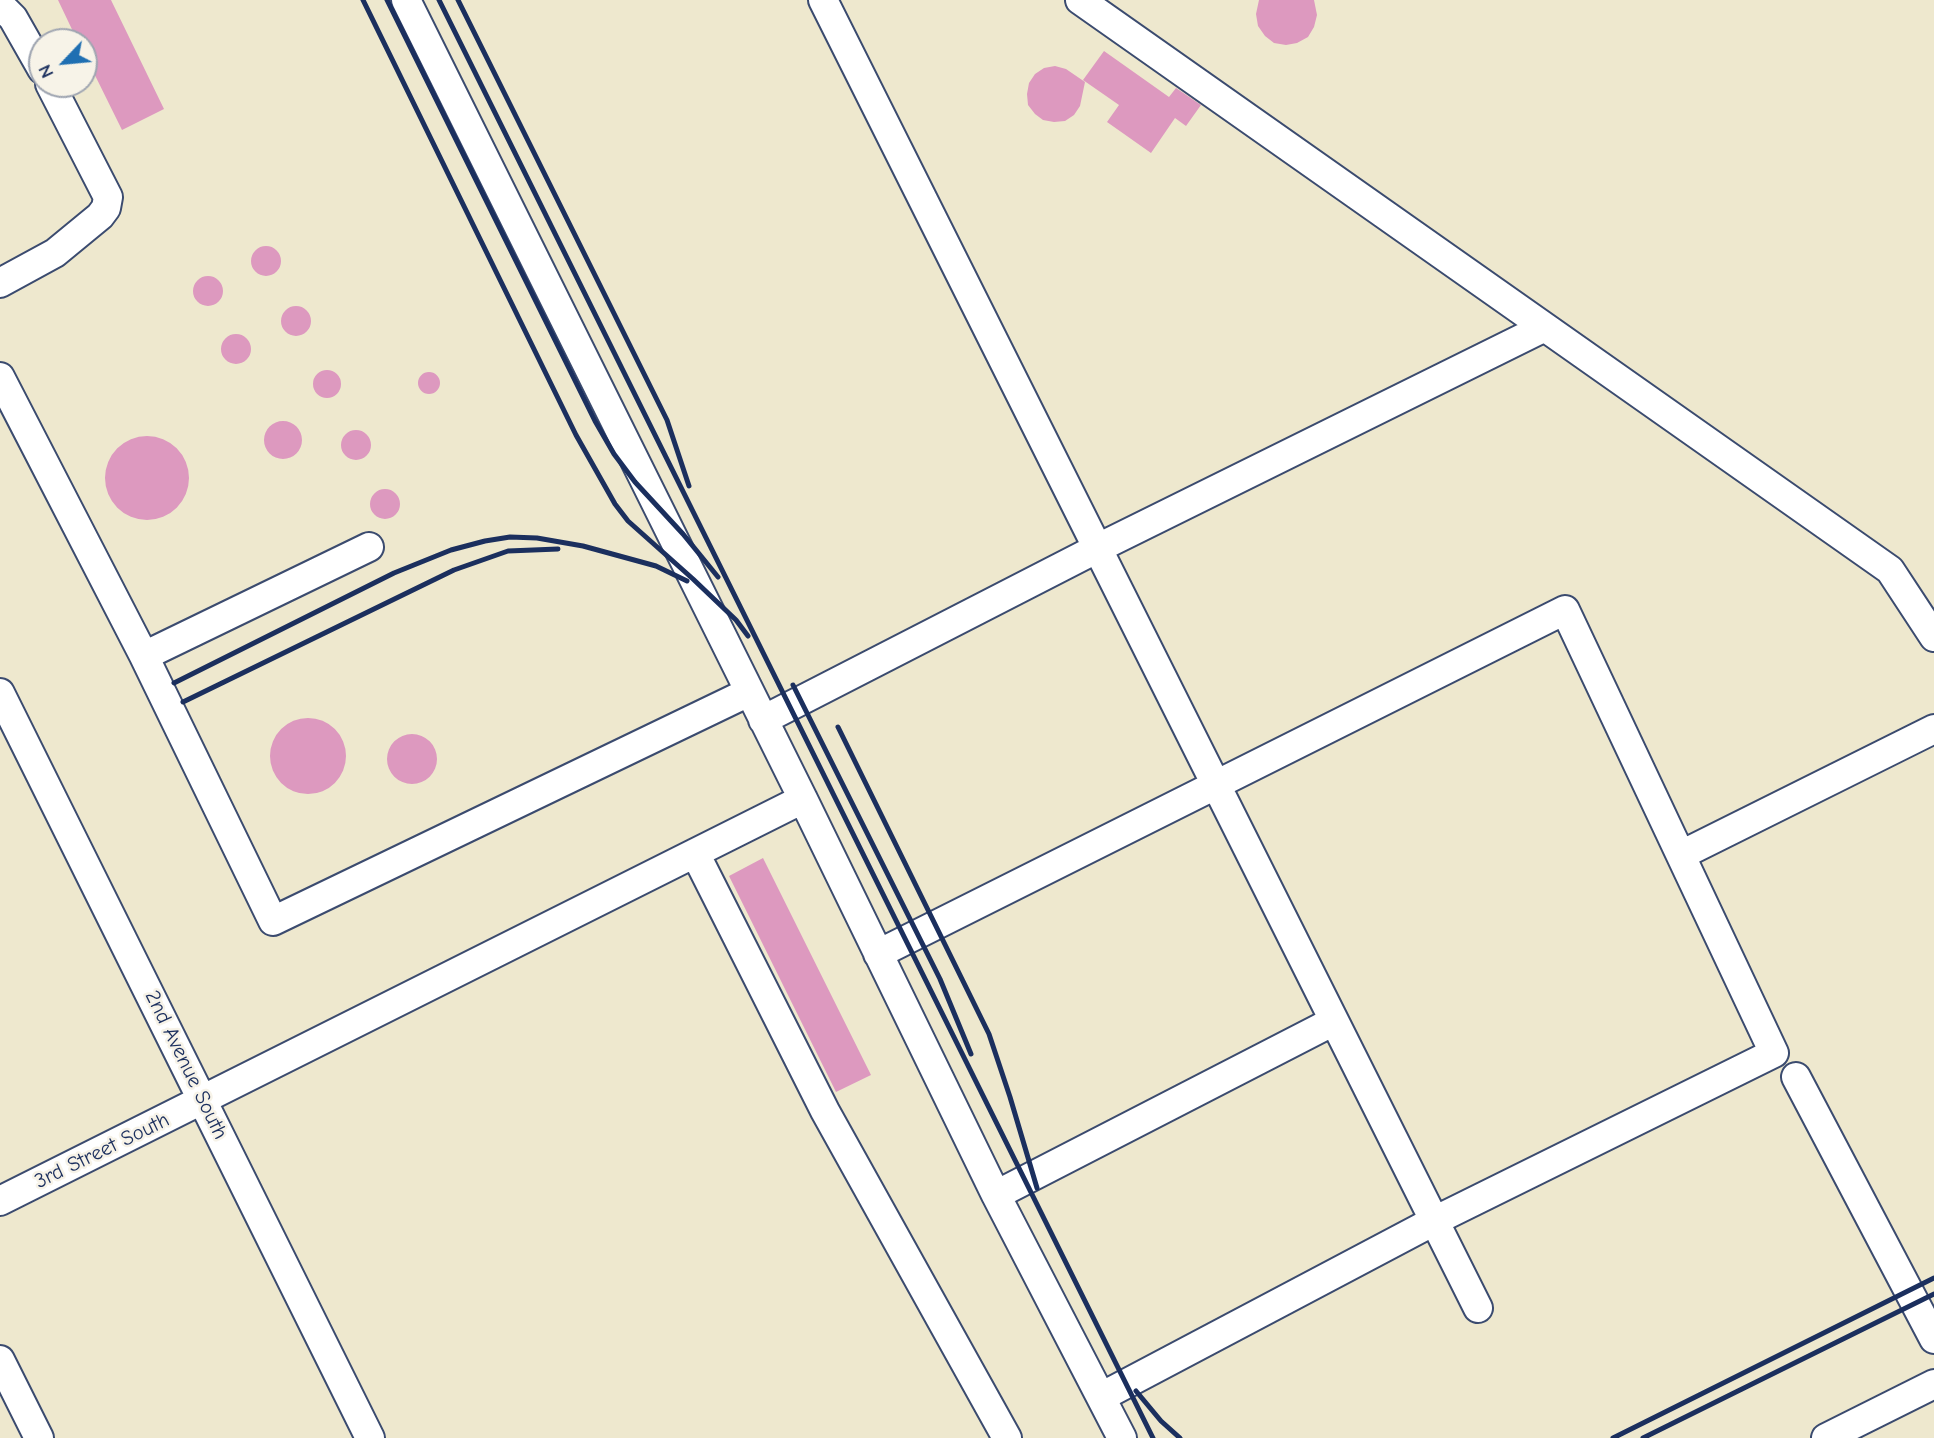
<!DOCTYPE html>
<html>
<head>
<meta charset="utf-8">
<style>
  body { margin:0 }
  #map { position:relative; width:1934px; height:1438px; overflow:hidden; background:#eee8ce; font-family:"Comic Neue",sans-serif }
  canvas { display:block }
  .north { position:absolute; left:28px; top:28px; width:70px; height:70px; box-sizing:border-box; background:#f7f3e8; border:2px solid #9fa5b1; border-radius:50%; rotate:244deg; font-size:19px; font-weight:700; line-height:28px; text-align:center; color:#1b2f5e }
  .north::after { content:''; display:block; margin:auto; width:24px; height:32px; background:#1f6fb2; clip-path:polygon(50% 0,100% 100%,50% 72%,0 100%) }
</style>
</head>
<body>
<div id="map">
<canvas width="1934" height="1438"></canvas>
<div class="north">N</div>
</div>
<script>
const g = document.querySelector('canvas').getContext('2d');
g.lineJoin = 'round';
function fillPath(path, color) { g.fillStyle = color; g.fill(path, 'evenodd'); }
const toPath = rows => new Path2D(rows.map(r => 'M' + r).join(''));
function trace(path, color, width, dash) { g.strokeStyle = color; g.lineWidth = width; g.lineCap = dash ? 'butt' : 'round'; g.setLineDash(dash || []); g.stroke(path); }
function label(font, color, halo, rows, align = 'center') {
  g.font = font + ' "Comic Neue",sans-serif'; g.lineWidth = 5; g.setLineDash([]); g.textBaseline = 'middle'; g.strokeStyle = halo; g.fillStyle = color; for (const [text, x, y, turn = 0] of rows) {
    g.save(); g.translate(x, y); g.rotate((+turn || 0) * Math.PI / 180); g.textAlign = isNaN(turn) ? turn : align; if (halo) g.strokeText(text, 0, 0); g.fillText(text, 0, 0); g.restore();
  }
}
fillPath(toPath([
  [58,0,111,0,164,109,122,130,84,53,84,42,78,42],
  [1259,0,1314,0,1317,15,1314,27,1308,37,1297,43,1286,45,1274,43,1265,36,1258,26,1256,14],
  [1104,51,1169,97,1176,88,1201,105,1186,126,1175,118,1151,153,1107,122,1119,105,1083,80],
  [1055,66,1066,69,1085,82,1080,106,1074,115,1065,121,1054,122,1043,120,1035,114,1028,105,1027,94,1029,83,1035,74,1044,68],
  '251 261a15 15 0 1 1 30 0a15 15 0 1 1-30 0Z',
  '193 291a15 15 0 1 1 30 0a15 15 0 1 1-30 0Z',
  '281 321a15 15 0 1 1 30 0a15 15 0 1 1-30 0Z',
  '221 349a15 15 0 1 1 30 0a15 15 0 1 1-30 0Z',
  '313 384a14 14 0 1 1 28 0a14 14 0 1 1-28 0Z',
  '418 383a11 11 0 1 1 22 0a11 11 0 1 1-22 0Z',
  '264 440a19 19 0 1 1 38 0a19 19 0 1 1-38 0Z',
  '341 445a15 15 0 1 1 30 0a15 15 0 1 1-30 0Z',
  '105 478a42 42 0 1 1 84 0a42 42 0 1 1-84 0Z',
  '370 504a15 15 0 1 1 30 0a15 15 0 1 1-30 0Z',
  '270 756a38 38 0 1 1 76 0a38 38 0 1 1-76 0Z',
  '387 759a25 25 0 1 1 50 0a25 25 0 1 1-50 0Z',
  [763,858,871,1075,836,1092,729,876]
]), '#dd99bf');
const minor = toPath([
  [406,0,803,799,996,1195,1122,1438],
  [823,0,1478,1308],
  [1080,0,1890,570,1934,637],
  [0,5,13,18,42,69],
  [0,283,55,253,100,216,106,208,108,197,50,84],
  [0,377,144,656,273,921,749,692],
  [144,656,369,547],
  [0,693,370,1438],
  [763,720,1098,548,1543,328],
  [695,853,825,1111,1007,1438],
  [1681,855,1934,729],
  [878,954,1565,610,1774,1053,1434,1221,1101,1397],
  [1796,1077,1934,1339],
  [996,1195,1334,1021],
  [0,1201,803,799],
  [0,1360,39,1438],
  [1826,1438,1934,1384]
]);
trace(minor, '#3b4b6f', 32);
trace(minor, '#fff', 28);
trace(toPath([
  [363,0,576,435,615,504,628,521,693,579,736,620,748,636],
  [387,0,595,421,614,454,635,482,683,534,718,577],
  [439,0,1153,1438],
  [458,0,667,420,689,486],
  [174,683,394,573,451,550,485,541,510,537,537,538,583,546,656,566,687,581],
  [793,685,940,979,971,1054],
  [183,702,454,570,508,551,558,549],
  [838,727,989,1034,1010,1097,1037,1188],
  [1136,1391,1161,1421,1180,1438],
  [1613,1438,1934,1278],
  [1643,1438,1934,1294]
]), '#1b2f5e', 5);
label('21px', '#1b2f5e', '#f7f3e8', [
  ["2nd Avenue South",186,1065,64],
  ["3rd Street South",102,1151,-26]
]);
</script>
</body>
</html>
